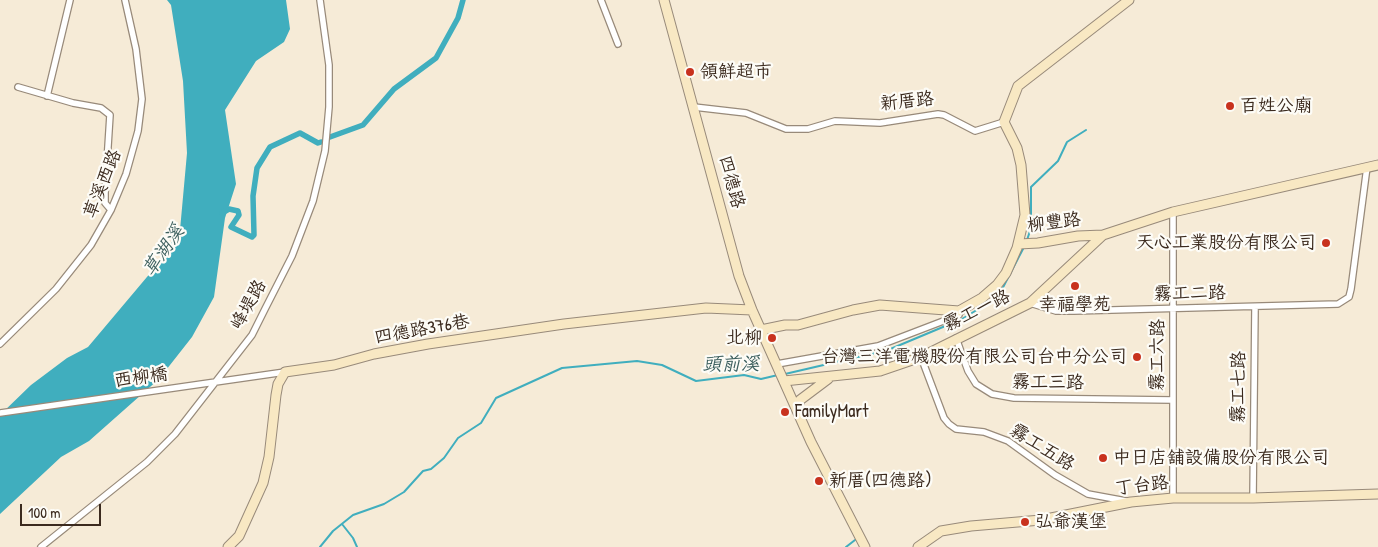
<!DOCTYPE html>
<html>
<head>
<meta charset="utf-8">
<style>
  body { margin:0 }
  #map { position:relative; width:1378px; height:547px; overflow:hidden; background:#f6ebd7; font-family:"Patrick Hand",sans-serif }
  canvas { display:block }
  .scale { position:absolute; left:20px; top:504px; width:81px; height:22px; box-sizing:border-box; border:2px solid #3b2a1e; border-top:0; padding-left:6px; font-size:15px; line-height:18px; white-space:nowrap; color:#3b2a1e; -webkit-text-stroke:4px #fdfcf7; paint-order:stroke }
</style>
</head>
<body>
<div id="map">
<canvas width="1378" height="547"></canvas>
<div class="scale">100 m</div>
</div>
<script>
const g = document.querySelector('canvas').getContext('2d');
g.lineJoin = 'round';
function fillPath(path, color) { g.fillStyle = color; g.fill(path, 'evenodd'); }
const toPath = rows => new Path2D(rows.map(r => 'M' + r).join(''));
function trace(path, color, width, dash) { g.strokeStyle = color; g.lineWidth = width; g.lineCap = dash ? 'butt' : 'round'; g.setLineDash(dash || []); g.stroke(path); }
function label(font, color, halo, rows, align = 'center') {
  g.font = font + ' "Patrick Hand","LXGW WenKai TC",sans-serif'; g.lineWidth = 4.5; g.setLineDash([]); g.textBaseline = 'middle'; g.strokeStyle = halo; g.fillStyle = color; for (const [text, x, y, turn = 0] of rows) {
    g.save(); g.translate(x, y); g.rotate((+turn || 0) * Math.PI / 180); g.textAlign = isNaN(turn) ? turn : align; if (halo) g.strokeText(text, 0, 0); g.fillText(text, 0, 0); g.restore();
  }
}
fillPath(toPath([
  [167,0,286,0,290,29,284,42,256,61,225,110,236,184,225,218,214,297,192,337,159,379,89,441,61,457,0,514,0,415,31,385,67,358,88,347,152,271,180,230,187,153,183,81,171,5]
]), '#40aebe');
trace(toPath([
  [1027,240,1031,228,1031,187,1058,161,1067,142,1086,130],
  [785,374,888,350,962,319,998,297,1024,247],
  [342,524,353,538,357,547],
  [320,547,333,531,353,515,384,504,404,492,423,471,431,469,444,458,458,438,481,423,496,398,562,368,637,361,662,365,696,381,744,375,761,379,778,375],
  [846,547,855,540]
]), '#40aebe', 2);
trace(toPath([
  [330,137,363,125,394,89,436,58,458,18,463,0],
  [222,213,229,209,238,211,239,215,231,227,252,237,254,235,253,196,257,168,270,147,300,133,318,143,321,142]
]), '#40aebe', 5.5);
const street = toPath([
  [601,0,618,44],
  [18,87,73,103,101,108,110,115,105,193,105,203,111,210],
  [47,96,70,0],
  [694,107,746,113,786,129,808,129,835,121,880,123,938,114,944,115,975,131,1004,122],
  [1030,303,1056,311,1074,311,1338,304,1349,297,1351,289,1367,167],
  [956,338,968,371,976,384,992,394,1014,398,1172,400],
  [0,344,56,289,91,245,111,210,126,174,138,131,142,99,136,49,125,0],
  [921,357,944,418,949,424,956,429,984,432,1008,441,1055,475,1088,494,1126,501],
  [777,364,878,346,959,315,959,311],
  [0,413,285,372],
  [1173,498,1173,212],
  [1253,498,1255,307],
  [41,547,147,462,175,434,252,335,265,309,292,256,313,201,325,151,329,107,329,65,320,0]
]);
const secondary = toPath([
  [664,0,739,276,752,310,811,442,865,547],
  [1019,244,1038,243,1078,236,1103,235,1173,212,1378,165],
  [761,330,785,325,798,325,853,310,880,305,959,311,982,298,997,285,1006,273,1017,248,1025,215,1021,165,1017,148,1004,122,1018,86,1129,0],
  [784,381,880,371,921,357,1030,303,1103,235],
  [797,409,800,400,828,379],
  [228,547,239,536,263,483,269,457,276,395,278,384,285,372,334,365,374,354,428,344,564,324,706,308,752,310],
  [918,547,941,531,971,526,1041,520,1131,502,1173,498,1253,498,1378,494]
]);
trace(street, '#988a7a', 8);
trace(secondary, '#988a7a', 11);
trace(street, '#fff', 5.5);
trace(secondary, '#f8e8c3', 9);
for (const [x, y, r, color] of [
  [690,72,5,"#c8321e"],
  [1230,106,5,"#c8321e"],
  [1326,243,5,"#c8321e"],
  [1075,286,5,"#c8321e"],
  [772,338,5,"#c8321e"],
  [1137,357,5,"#c8321e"],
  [785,412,5,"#c8321e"],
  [1103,458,5,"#c8321e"],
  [819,481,5,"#c8321e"],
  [1025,522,5,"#c8321e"]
]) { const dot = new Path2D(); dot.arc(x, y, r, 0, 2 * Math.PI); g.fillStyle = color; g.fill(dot); trace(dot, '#fdfcf7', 2); }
label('18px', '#3b2a1e', '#fdfcf7', [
  ["領鮮超市",700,72],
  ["百姓公廟",1240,106],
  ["天心工業股份有限公司",1316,243,"right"],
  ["幸福學苑",1075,305,"center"],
  ["北柳",762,338,"right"],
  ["台灣三洋電機股份有限公司台中分公司",1127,357,"right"],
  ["FamilyMart",795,412],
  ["中日店舖設備股份有限公司",1113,458],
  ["新厝(四德路)",829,481],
  ["弘爺漢堡",1035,522]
], 'left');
label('18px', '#3b2a1e', '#fdfcf7', [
  ["新厝路",907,102,-6],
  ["四德路",731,182,75],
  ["草溪西路",103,184,-68],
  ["柳豐路",1054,223,-7],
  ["霧工二路",1190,294,-1],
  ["峰堤路",249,305,-61],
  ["霧工一路",977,311,-26],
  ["四德路376巷",422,330,-10],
  ["霧工六路",1158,355,-89],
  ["西柳橋",141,378,-8],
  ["霧工三路",1048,383,1],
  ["霧工七路",1239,387,-89],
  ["霧工五路",1042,448,32],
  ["丁台路",1142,486,-7]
]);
label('italic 19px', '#3d5f5e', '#fdfcf7', [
  ["草湖溪",164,251,-55],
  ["頭前溪",731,365,-1]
]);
</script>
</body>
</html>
